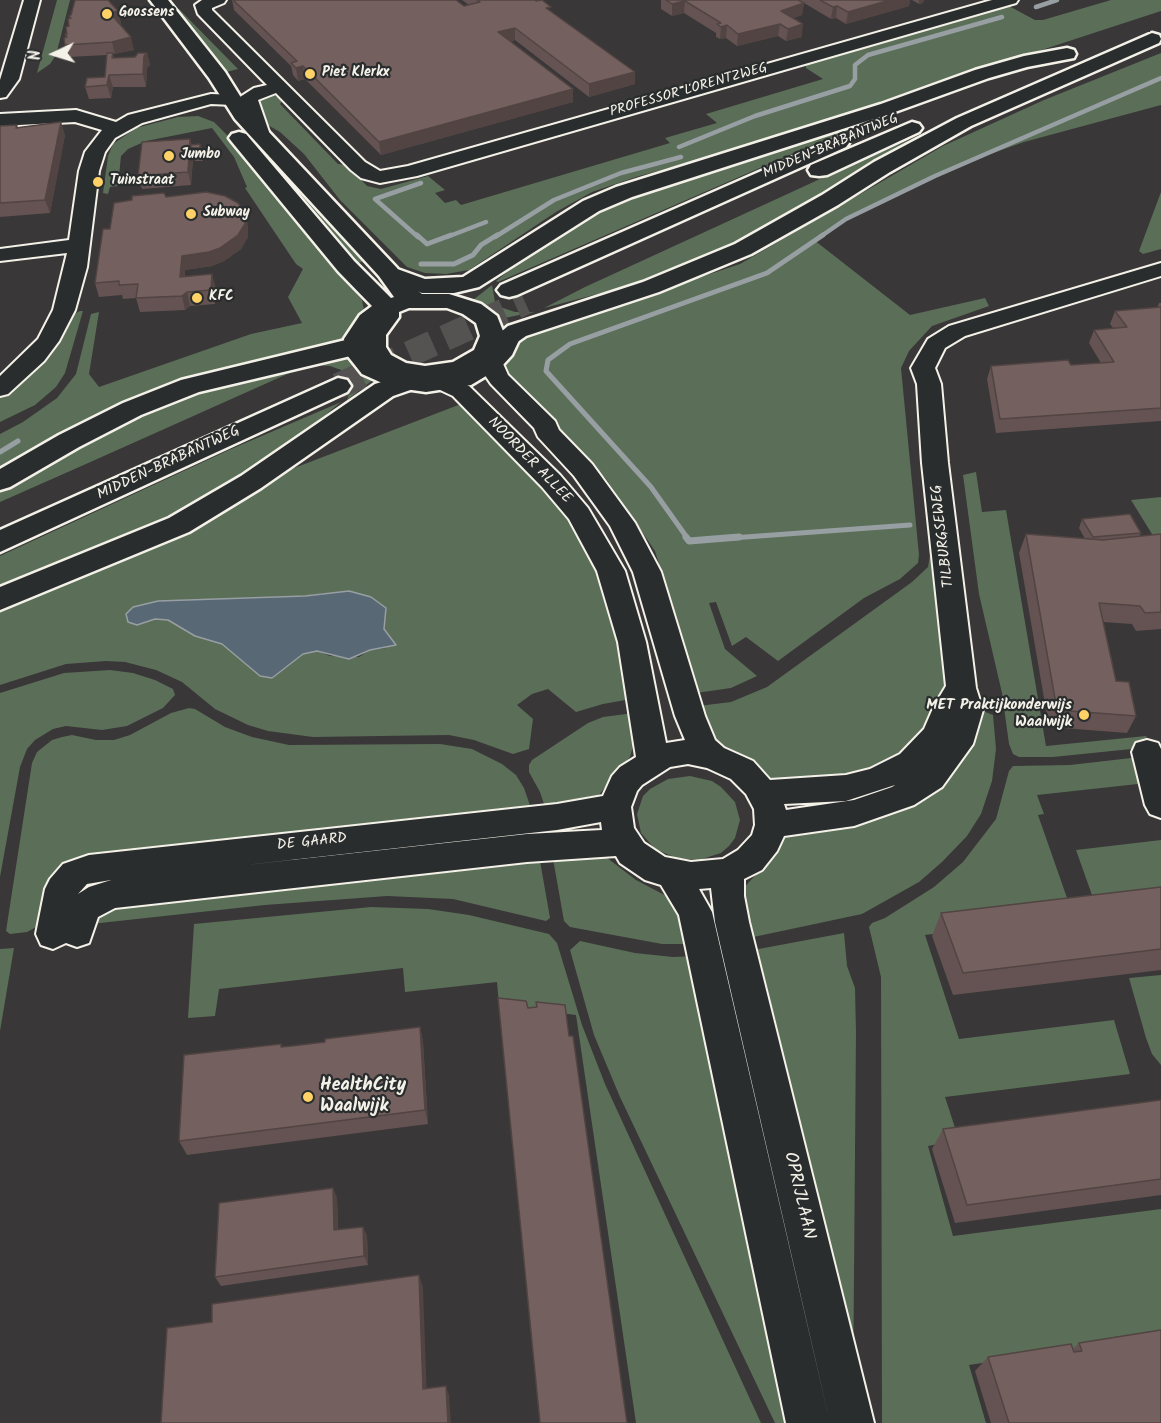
<!DOCTYPE html>
<html>
<head>
<meta charset="utf-8">
<style>
  body { margin:0 }
  #map { position:relative; width:1161px; height:1423px; overflow:hidden; background:#393738; font-family:Kalam,sans-serif }
  canvas { display:block }
  .north { position:absolute; left:24px; top:24px; width:60px; height:60px; -webkit-text-stroke:4px #2a2d2e; paint-order:stroke; rotate:266deg; font-size:16px; font-weight:700; line-height:24px; text-align:center; color:#f4f1e8 }
  .north::after { content:''; display:block; margin:auto; width:21px; height:27px; background:#f4f1e8; clip-path:polygon(50% 0,100% 100%,50% 72%,0 100%) }
</style>
</head>
<body>
<div id="map">
<canvas width="1161" height="1423"></canvas>
<div class="north">N</div>
</div>
<script>
const g = document.querySelector('canvas').getContext('2d');
g.lineJoin = 'round';
function fillPath(path, color) { g.fillStyle = color; g.fill(path, 'evenodd'); }
const toPath = rows => new Path2D(rows.map(r => 'M' + r).join(''));
function trace(path, color, width, dash) { g.strokeStyle = color; g.lineWidth = width; g.lineCap = dash ? 'butt' : 'round'; g.setLineDash(dash || []); g.stroke(path); }
function label(font, color, halo, rows, align = 'center') {
  g.font = font + ' Kalam,sans-serif'; g.lineWidth = 4.5; g.setLineDash([]); g.textBaseline = 'middle'; g.strokeStyle = halo; g.fillStyle = color; for (const [text, x, y, turn = 0] of rows) {
    g.save(); g.translate(x, y); g.rotate((+turn || 0) * Math.PI / 180); g.textAlign = isNaN(turn) ? turn : align; if (halo) g.strokeText(text, 0, 0); g.fillText(text, 0, 0); g.restore();
  }
}
fillPath(toPath([
  [57,0,70,0,56,55,50,64,37,73],
  [1111,0,1161,0,1161,11,754,144,636,177,592,192,556,212,469,270,446,274,425,273,407,267,340,200,304,154,280,132,266,124,254,102,267,95,281,97,283,100,280,104,338,164,347,165,367,186,381,189,428,176,445,190,435,193,445,203,456,200,461,205,670,143,665,138,717,123,706,114,823,79,806,68,806,63,1007,5,1035,20,1043,20],
  [179,9,238,69,219,74,171,11],
  [1161,53,1161,105,1024,142,965,163,847,220,814,240,910,315,985,298,989,306,932,326,909,351,901,368,919,555,918,563,900,579,864,598,778,661,746,637,732,646,716,602,709,603,725,649,757,676,731,688,696,693,684,645,655,551,606,479,504,373,503,363,513,346,526,335,740,264,943,146,1044,100],
  [924,100,824,140,498,282,496,281,549,239,624,197],
  [198,116,214,122,227,135,362,300,364,310,360,321,352,333,341,343,202,377,0,475,0,434,23,422,57,398,76,374,91,314,99,312,89,374,99,387,251,334,302,323,288,297,303,269,296,264,245,188,247,187,234,157,212,128,146,141,128,149,121,156,118,186,110,187,108,194,103,193,108,156,113,144,136,128,178,117],
  [946,124,822,193,743,241,667,276,544,308,585,287,820,179],
  [246,130,299,188,367,260,355,264,266,161,242,131],
  [1161,192,1161,249,1143,254,1139,251],
  [492,285,495,302,500,307,515,312,535,312,499,319,485,305,473,300],
  [80,311,83,311,65,373,56,387,35,405,0,422,0,397,34,369,59,339,74,314],
  [349,357,374,379,347,400,351,387,350,377,341,370,330,366,309,365],
  [303,367,86,464,0,502,0,485,179,395],
  [341,402,265,465,189,512,0,595,0,556,229,450],
  [461,404,554,496,577,528,595,562,623,658,631,699,603,704,576,712,548,689,532,694,517,705,533,719,529,749,513,754,474,740,449,735,313,737,268,731,248,725,215,709,182,682,156,670,125,662,106,661,66,664,0,685,0,609,83,577,188,528,276,475],
  [326,593,386,608,384,629,389,638,386,648,370,650,359,657,330,656,317,651,303,654,272,678,260,676,222,644,195,636,168,620,155,619,158,601,305,596],
  [976,472,982,512,1006,510,1046,746,1146,736,1151,747,1053,757,1019,757,1013,754,1009,744,1002,693,979,594,963,475],
  [1161,497,1161,538,1155,539,1131,500],
  [930,555,936,555,947,697,917,746,869,773,771,781,717,746,698,706,731,702,767,687,912,582,928,567],
  [110,670,133,673,155,680,173,689,175,695,163,708,127,726,102,730,66,726,53,729,35,740,27,749,20,767,0,877,0,693,64,673],
  [189,708,195,709,225,727,252,737,289,745,440,744,472,749,502,764,516,775,524,788,533,814,77,864,38,926,27,932,10,934,6,931,32,763,37,752,52,740,62,737,72,735,96,740,114,740,130,735,171,713],
  [975,708,993,715,996,749,992,781,981,814,967,836,942,862,919,882,862,914,744,939,740,892,771,858,784,837,804,825,875,814],
  [634,713,636,735,630,757,598,796,591,802,545,807,540,792,529,772,529,765,532,760,588,723,603,717],
  [1140,757,1147,783,1037,795,1044,814,1038,815,1073,915,925,935,959,1039,1114,1020,1130,1074,945,1097,959,1140,928,1146,953,1236,1161,1209,1161,1336,969,1365,986,1423,882,1423,881,977,869,927,872,923,885,918,934,887,963,862,996,819,1009,771,1013,766,1070,765],
  [690,776,712,781,721,787,735,802,740,820,735,838,729,846,721,853,699,860,676,858,655,849,641,833,637,814,643,796,650,789,668,779],
  [1161,840,1161,890,1098,912,1076,850],
  [552,853,602,854,636,880,674,900,693,944,662,944,570,927,564,921],
  [539,855,550,918,546,921,453,899,387,896,265,905,91,924,98,915,108,907],
  [371,907,428,909,469,915,549,934,557,943,582,1025,605,1084,761,1423,636,1423,576,1015,499,1005,497,982,405,992,403,968,219,989,215,1016,188,1018,194,924],
  [844,933,847,966,855,988,856,1032,853,1396,748,951],
  [580,941,635,953,673,957,697,956,797,1423,775,1423,620,1097,594,1035,570,950],
  [14,948,0,1031,0,949],
  [1161,975,1161,1065,1152,1054,1146,1038,1129,978]
]), '#5b6e58');
const water = toPath([
  [349,591,371,597,386,608,384,629,396,645,370,650,349,659,317,651,303,654,272,678,260,676,222,644,195,636,168,620,155,619,137,625,128,622,126,614,133,607,158,601,305,596,349,591]
]);
fillPath(water, '#596875');
trace(water, '#979fa3', 1.5);
trace(toPath([
  [1036,7,1057,0],
  [679,147,755,116,850,86,855,79,855,65,868,55,1002,17],
  [418,237,375,199,421,183],
  [447,237,486,222],
  [495,237,554,200,621,173,681,157],
  [820,237,846,219,935,176,1161,78]
]), '#979fa3', 4.5);
trace(toPath([
  [417,235,427,244,451,235],
  [421,264,454,264,473,255,481,245,497,235],
  [0,452,18,441],
  [688,539,651,487,546,371,548,360,570,344,767,273,823,235],
  [718,539,910,525]
]), '#979fa3', 5);
trace(toPath([
  [686,537,689,541,739,537]
]), '#979fa3', 7);
trace(toPath([
  [338,386,525,302]
]), '#555352', 26, [26, 13]);
const minor = toPath([
  [24,0,40,0,19,79,6,97,0,98,0,80,24,0],
  [202,0,226,0,224,3,212,8,212,10,365,162,380,171,408,166,992,0,1018,0,1016,3,417,176,380,183,361,178,351,170,276,93,258,100,269,132,267,136,260,138,253,136,251,132,241,102,233,105,211,104,142,123,115,138,105,152,99,171,87,267,75,310,59,341,44,361,8,394,0,396,0,376,38,339,53,310,67,253,0,261,0,249,69,240,79,171,85,152,102,130,75,122,0,126,0,114,76,110,116,122,128,115,211,94,233,95,240,97,254,88,267,85,198,14,195,5,202,0],
  [1161,263,1161,276,965,336,945,348,935,368,941,384,948,463,976,688,983,710,973,744,942,787,914,805,854,826,784,836,777,851,762,870,744,879,744,896,749,922,874,1423,830,1423,715,922,711,888,699,889,712,912,830,1423,786,1423,679,915,661,885,645,880,620,863,616,856,527,862,115,908,98,917,89,943,77,947,66,943,53,949,41,945,36,934,45,889,50,879,63,864,89,855,557,804,603,796,612,776,620,767,636,757,618,642,597,571,569,519,542,487,453,396,436,388,432,383,436,378,444,376,469,386,560,475,588,508,625,571,646,642,666,743,685,740,675,716,633,572,610,526,574,476,538,437,534,428,491,384,480,368,480,362,484,357,492,355,500,357,508,375,555,421,559,430,592,464,635,523,661,572,705,716,715,740,724,748,753,761,770,780,846,775,870,769,900,754,924,729,934,706,946,686,922,463,917,384,911,368,928,339,949,326,1161,263],
  [688,764,707,768,731,779,746,794,754,809,755,825,752,835,738,850,723,859,691,862,665,857,644,843,634,828,631,807,637,791,642,785,670,767,688,764],
  [895,785,892,787,854,800,786,810,784,804,846,801,895,785],
  [601,822,602,830,527,834,237,866,557,830,601,822],
  [111,880,89,887,78,894,87,884,111,880],
  [1147,740,1158,743,1161,749,1161,818,1150,814,1145,805,1132,752,1136,743,1147,740]
]);
const major = toPath([
  [150,0,168,0,225,72,250,112,397,268,406,282,422,294,449,294,481,304,497,316,503,331,516,333,520,338,512,355,501,367,471,385,426,392,391,387,362,374,347,355,344,339,360,315,372,306,338,271,232,142,229,138,232,134,239,132,246,134,354,261,391,298,394,297,379,276,235,119,209,78,150,0],
  [409,308,447,308,463,314,476,323,480,336,474,350,453,362,425,366,406,363,391,355,386,347,386,335,399,317,399,312,409,308]
]);
const highway = toPath([
  [1152,33,1159,35,1161,39,1159,43,971,126,890,172,838,205,751,254,659,292,526,336,516,343,507,346,498,343,494,338,508,326,643,282,735,244,822,195,874,162,957,118,1152,33],
  [1067,48,1074,50,1076,54,1074,58,1027,67,989,78,895,112,632,197,599,211,479,287,454,293,422,293,381,278,377,273,381,268,389,266,425,279,463,277,583,201,616,187,881,104,975,70,1024,56,1067,48],
  [912,122,919,124,922,128,919,132,827,175,819,176,811,175,808,170,811,165,912,122],
  [839,137,846,139,849,143,846,147,517,295,509,297,501,295,497,290,501,285,839,137],
  [358,337,367,340,371,345,367,350,359,354,199,392,141,415,79,447,10,487,0,490,0,469,59,435,123,403,181,380,358,337],
  [407,374,416,376,420,382,416,388,393,396,261,488,189,532,0,610,0,587,169,518,241,476,375,384,407,374],
  [338,378,347,380,351,386,347,392,0,552,0,530,338,378]
]);
trace(minor, '#f4f1e8', 4);
trace(major, '#f4f1e8', 5);
trace(highway, '#f4f1e8', 5);
fillPath(minor, '#2a2d2e');
fillPath(major, '#2a2d2e');
fillPath(highway, '#2a2d2e');
fillPath(toPath([
  [232,0,456,0,464,6,469,5,462,0,535,0,551,11,635,84,589,97,515,40,511,42,573,89,573,102,381,155,305,79,298,81,293,75,291,66,234,10],
  [661,0,910,0,909,6,846,24,836,18,831,19,804,3,802,15,793,18,802,37,786,41,778,36,737,46,726,38,720,39,716,37,716,33,684,13,672,16,661,9],
  [912,0,924,0,923,3,919,4],
  [118,11,121,24,120,24,134,50,113,54,114,58,135,57,147,53,150,65,147,68,146,87,113,87,111,98,89,99,85,87,105,77,107,55,68,57,65,45,65,34,67,34,69,26,70,19,69,16],
  [17,125,18,128,65,135,50,213,0,217,0,126],
  [200,144,203,157,203,161,195,161,193,158,191,185,142,189,138,176,192,145],
  [166,197,248,226,248,237,241,249,224,261,212,266,185,270,185,277,216,288,215,304,190,306,185,310,140,312,136,298,123,299,122,295,99,297,95,283,110,229],
  [1159,303,1161,303,1161,421,996,433,987,379,991,366,1071,365,1101,363,1089,343,1094,330,1113,328,1110,324,1115,311,1157,308],
  [1082,519,1141,533,1139,537,1161,534,1161,629,1136,631,1132,624,1103,622,1116,681,1136,716,1127,733,1049,727,1019,553,1026,534,1085,539,1079,528],
  [1161,887,1161,970,953,995,932,936,941,913],
  [420,1027,423,1042,428,1124,187,1155,179,1141,282,1047,325,1042],
  [1161,1100,1161,1195,955,1223,932,1149,943,1129],
  [337,1197,338,1230,363,1227,367,1236,368,1265,221,1286,215,1277],
  [1079,1343,1161,1423,991,1423,975,1371,988,1357,1073,1349]
]), '#645352');
fillPath(toPath([
  [890,0,910,0,909,6,846,24,848,12],
  [919,0,924,0,923,3,919,4],
  [685,1,684,13,672,16,672,4],
  [804,3,802,15,779,23,781,11],
  [837,6,836,18,831,19,833,7],
  [118,11,121,24,113,25,110,13],
  [780,24,778,36,737,46,738,34],
  [803,24,802,37,786,41,788,29],
  [727,25,726,38,720,39,721,27],
  [515,28,515,40,499,45,498,32],
  [131,37,134,50,115,54,112,42],
  [147,53,150,65,147,68,146,87,143,74,144,56],
  [303,66,305,79,298,81,296,68],
  [635,72,635,84,589,97,589,84],
  [109,75,113,87,111,98,107,85],
  [573,89,573,102,381,155,379,142],
  [61,122,65,135,50,213,45,200],
  [190,139,193,148,190,145,193,158,191,185,188,172],
  [200,144,203,157,203,161,200,148],
  [246,213,248,226,248,237,241,249,224,261,212,266,185,270,184,291,180,277,182,256],
  [212,274,216,288,215,304,211,290],
  [187,292,190,306,185,310,182,296],
  [420,1027,423,1042,428,1124,425,1110],
  [333,1188,337,1197,338,1240,334,1230],
  [363,1227,367,1236,368,1265,364,1256],
  [419,1275,423,1287,427,1399,423,1389],
  [446,1386,449,1395,451,1423,448,1423]
]), '#514442');
const building = toPath([
  [75,0,108,0,118,11,110,13,131,37,112,42,65,45,64,38,67,37,65,34,67,34,66,27,69,26,68,19,71,18,69,16,71,15,75,0],
  [233,0,456,0,464,6,480,2,477,0,535,0,536,1,542,0,551,7,546,8,635,72,589,84,515,28,498,32,573,89,379,142,303,66,296,68,291,63,297,61,233,0],
  [666,0,798,0,804,3,781,11,803,24,788,29,780,24,738,34,727,25,721,27,717,24,721,23,685,1,672,4,666,0],
  [820,0,890,0,848,12,837,6,833,7,820,0],
  [107,53,113,53,112,58,135,57,138,53,147,53,144,56,143,74,109,75,107,85,85,87,87,78,105,77,107,53],
  [61,122,45,200,0,203,0,126,17,125,16,128,61,122],
  [190,139,188,172,138,176,142,142,190,139],
  [200,144,200,148,192,148,190,145,200,144],
  [206,192,225,196,238,203,246,213,245,224,238,235,220,248,209,252,182,256,180,277,212,274,211,290,187,292,182,296,136,298,138,284,119,285,119,281,95,283,103,229,110,229,114,203,132,200,132,196,164,193,166,197,206,192],
  [1161,307,1161,408,1000,419,991,366,1068,360,1071,365,1114,362,1094,330,1127,327,1115,311,1161,307],
  [1130,514,1141,533,1093,537,1082,519,1130,514],
  [1026,534,1103,540,1161,534,1161,612,1145,613,1140,606,1099,603,1116,681,1129,682,1136,716,1057,710,1026,534],
  [1161,887,1161,949,963,973,941,913,1161,887],
  [498,998,526,1001,528,1008,537,1007,536,1002,565,1005,569,1036,573,1036,627,1423,540,1423,498,998],
  [420,1027,425,1110,179,1141,184,1055,281,1044,281,1047,292,1046,325,1042,325,1039,420,1027],
  [1161,1100,1161,1179,967,1205,943,1129,1161,1100],
  [333,1188,334,1230,363,1227,364,1256,215,1277,219,1203,333,1188],
  [419,1275,423,1389,446,1386,448,1423,161,1423,167,1328,212,1322,212,1304,419,1275],
  [1161,1330,1161,1423,1009,1423,988,1357,1071,1344,1074,1352,1082,1351,1079,1343,1161,1330]
]);
fillPath(building, '#74615f');
trace(building, '#514442', 1.5);
for (const [x, y, r, color] of [
  [107,14,6,"#ffd166"],
  [310,74,6,"#ffd166"],
  [169,156,6,"#ffd166"],
  [98,182,6,"#ffd166"],
  [191,214,6,"#ffd166"],
  [197,298,6,"#ffd166"],
  [1084,715,6,"#ffd166"],
  [308,1097,6,"#ffd166"]
]) { const dot = new Path2D(); dot.arc(x, y, r, 0, 2 * Math.PI); g.fillStyle = color; g.fill(dot); trace(dot, '#2a2d2e', 2); }
label('bold 14px', '#f4f1e8', '#2a2d2e', [
  ["Goossens",119,14],
  ["Piet Klerkx",322,74],
  ["Jumbo",181,156],
  ["Tuinstraat",110,182],
  ["Subway",203,214],
  ["KFC",209,298]
], 'left');
label('14px', '#f4f1e8', '#2a2d2e', [
  ["PROFESSOR LORENTZWEG",689,91,-16],
  ["MIDDEN-BRABANTWEG",831,147,-23]
]);
label('15px', '#f4f1e8', '#2a2d2e', [
  ["NOORDER ALLEE",529,461,46],
  ["MIDDEN-BRABANTWEG",169,464,-25],
  ["TILBURGSEWEG",944,536,-97],
  ["DE GAARD",312,843,-6]
]);
label('bold 15px', '#f4f1e8', '#2a2d2e', [
  ["MET Praktijkonderwijs",1072,706],
  ["Waalwijk",1072,723]
], 'right');
label('bold 18px', '#f4f1e8', '#2a2d2e', [
  ["HealthCity",320,1087],
  ["Waalwijk",320,1108]
], 'left');
label('18px', '#f4f1e8', '#2a2d2e', [
  ["OPRIJLAAN",798,1196,77]
]);
</script>
</body>
</html>
